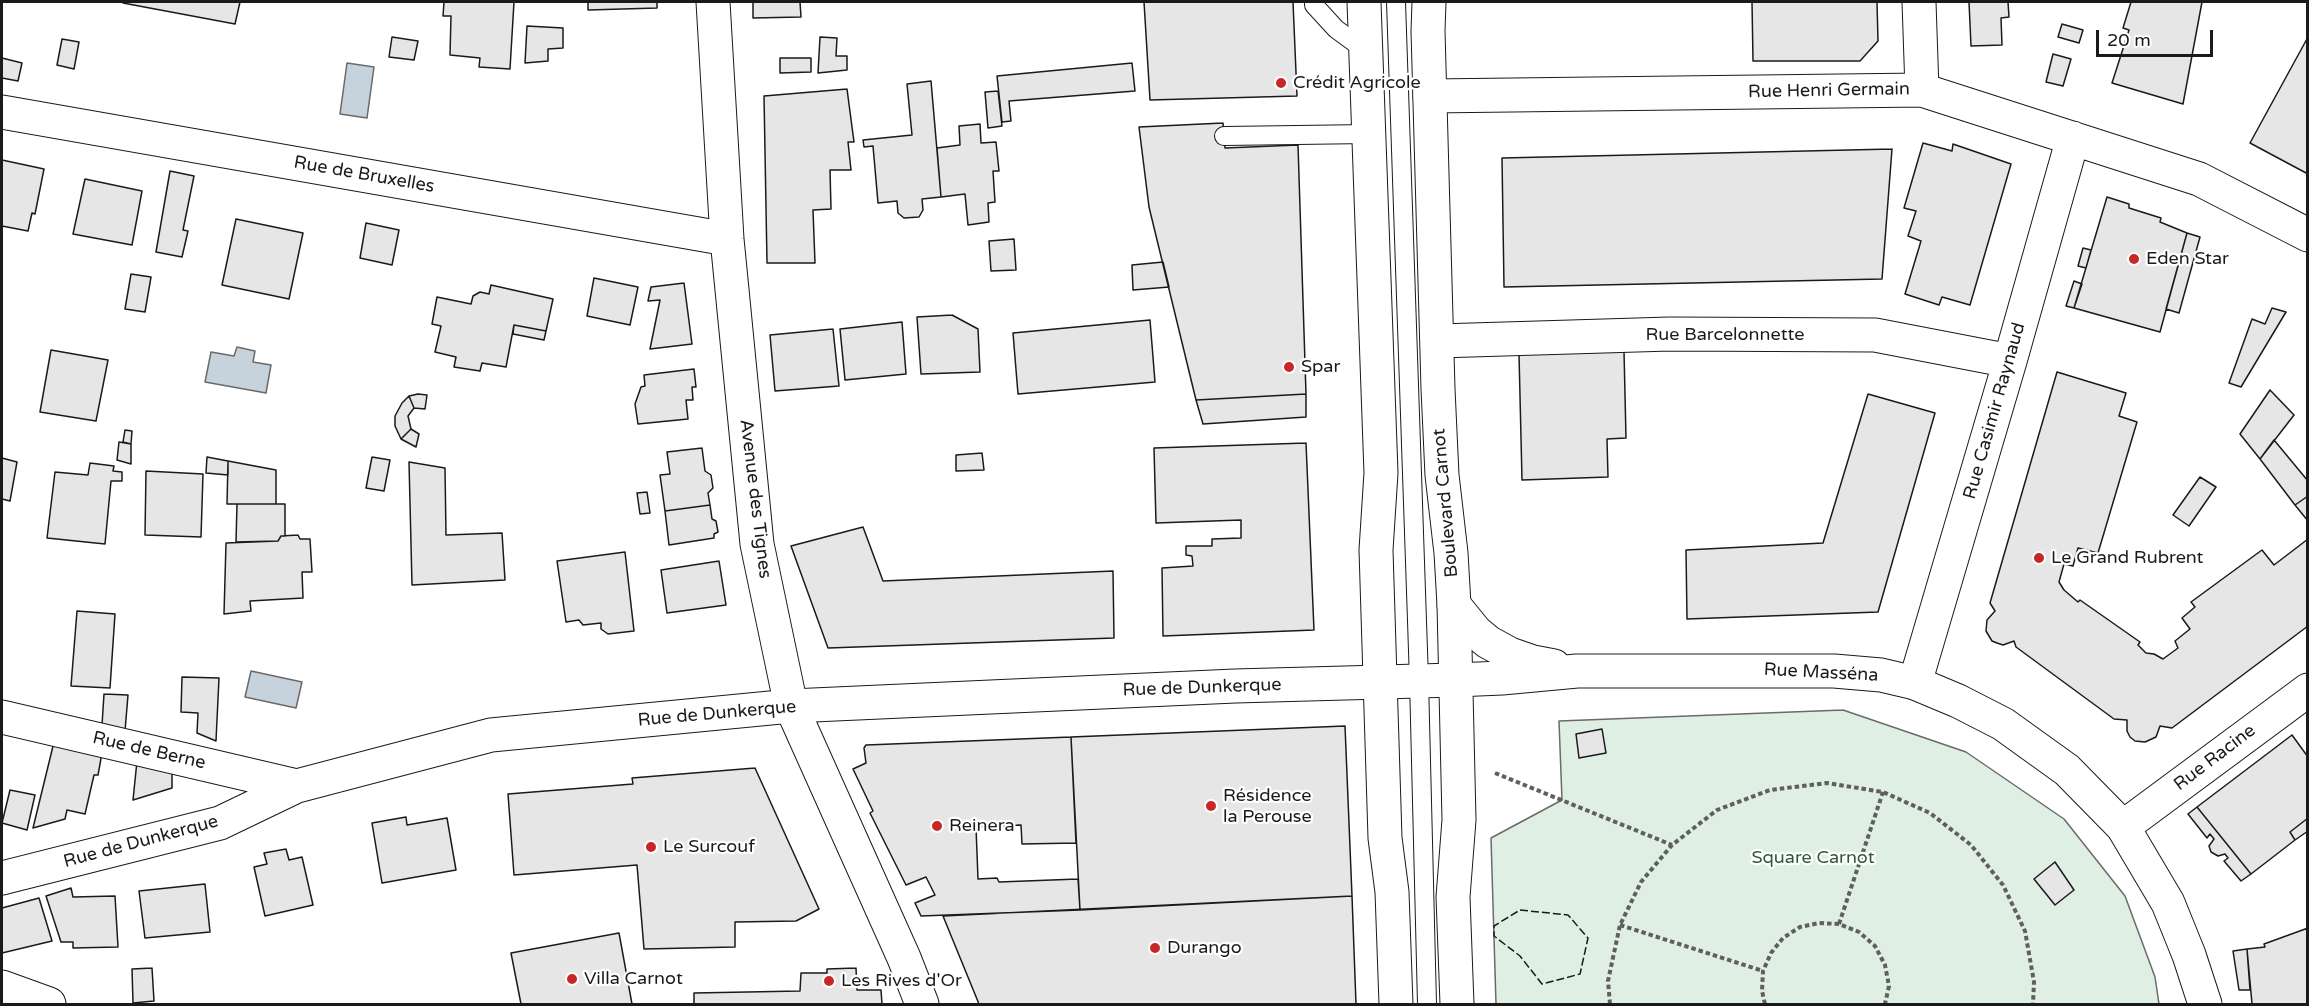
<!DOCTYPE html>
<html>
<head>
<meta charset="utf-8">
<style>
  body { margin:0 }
  #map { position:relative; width:2309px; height:1006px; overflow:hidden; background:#fff; font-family:"Varela Round",sans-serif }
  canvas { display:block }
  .frame { position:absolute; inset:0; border:3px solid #1a1a1a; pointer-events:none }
  .scale { position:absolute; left:2096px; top:30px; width:117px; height:27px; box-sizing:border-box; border:3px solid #1a1a1a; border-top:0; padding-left:8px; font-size:18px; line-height:21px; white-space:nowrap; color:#1a1a1a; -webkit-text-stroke:4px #fff; paint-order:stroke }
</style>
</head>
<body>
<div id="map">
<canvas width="2309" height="1006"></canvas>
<div class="frame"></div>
<div class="scale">20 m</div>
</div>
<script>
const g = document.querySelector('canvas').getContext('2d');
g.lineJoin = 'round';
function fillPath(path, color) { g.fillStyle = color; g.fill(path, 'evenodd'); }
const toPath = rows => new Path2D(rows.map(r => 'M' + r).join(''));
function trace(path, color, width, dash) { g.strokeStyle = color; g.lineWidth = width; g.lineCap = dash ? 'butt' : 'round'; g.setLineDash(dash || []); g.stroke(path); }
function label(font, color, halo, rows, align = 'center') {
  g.font = font + ' "Varela Round",sans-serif'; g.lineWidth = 4.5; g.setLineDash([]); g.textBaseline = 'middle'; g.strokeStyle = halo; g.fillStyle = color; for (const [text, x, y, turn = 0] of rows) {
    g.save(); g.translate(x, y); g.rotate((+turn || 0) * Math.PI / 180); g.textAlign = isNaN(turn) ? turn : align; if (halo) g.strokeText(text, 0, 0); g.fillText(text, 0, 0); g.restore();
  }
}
const green = toPath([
  [1843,710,1966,752,2064,819,2125,896,2155,977,2159,1004,1496,1004,1491,838,1562,800,1559,721,1843,710]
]);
fillPath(green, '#e0efe3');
trace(green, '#6a6a6a', 1.5);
const water = toPath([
  [347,63,374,67,367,118,340,114,347,63],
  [237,347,255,351,253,362,271,365,266,393,205,382,211,352,234,356,237,347],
  [251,671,302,682,296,708,245,697,251,671]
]);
fillPath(water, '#c6d2dc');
trace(water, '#6a6a6a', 1.5);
const building = toPath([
  [444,2,514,2,510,69,479,67,480,58,450,55,451,16,443,16,444,2],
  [588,2,657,2,657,8,588,10,588,2],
  [753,2,800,2,801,17,753,18,753,2],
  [1144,2,1293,2,1297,96,1150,100,1144,2],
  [1752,2,1877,2,1878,41,1860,61,1753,61,1752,2],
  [1969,2,2008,2,2009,17,2001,18,2002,45,1971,46,1969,2],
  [2131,2,2202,2,2183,104,2112,83,2129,30,2123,28,2131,2],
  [123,3,123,2,240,2,235,24,123,3],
  [2062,24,2083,30,2079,43,2058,37,2062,24],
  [527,26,563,28,563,48,548,49,548,61,525,63,527,26],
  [392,37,418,41,414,60,389,57,392,37],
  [820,37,837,38,836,56,847,56,847,70,818,73,820,37],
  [2308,37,2308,174,2250,143,2308,37],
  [62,39,79,42,74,69,57,65,62,39],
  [2053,54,2071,59,2063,86,2046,82,2053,54],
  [2,58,22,63,18,81,2,78,2,58],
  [780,58,811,58,811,72,780,73,780,58],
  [1132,63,1135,91,1009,101,1011,121,1002,122,997,76,1132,63],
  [931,81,941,197,922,199,923,210,919,217,904,218,898,213,897,201,878,203,873,146,864,147,863,140,912,135,907,84,931,81],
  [847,89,854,142,848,142,851,170,830,170,831,209,813,210,815,263,767,263,764,96,847,89],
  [998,91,1002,126,988,128,985,92,998,91],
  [1223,123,1225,148,1298,145,1306,394,1196,400,1149,207,1139,127,1223,123],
  [980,124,981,143,996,142,999,171,993,171,995,202,988,203,989,222,968,225,965,194,941,197,937,148,960,145,959,126,980,124],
  [1923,143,1952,151,1953,144,2011,164,1970,305,1942,297,1939,305,1905,294,1921,241,1908,236,1916,211,1904,208,1923,143],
  [1892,149,1882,279,1504,287,1502,158,1892,149],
  [2,160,44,169,35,214,32,213,28,231,2,226,2,160],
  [170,171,194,176,183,230,188,231,182,257,156,252,170,171],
  [85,179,142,191,132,245,73,234,85,179],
  [2107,197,2129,204,2129,208,2161,218,2160,222,2187,233,2160,332,2074,308,2107,197],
  [236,219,303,233,289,299,222,285,236,219],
  [366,223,399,230,392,265,360,258,366,223],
  [2187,233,2200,237,2179,313,2166,309,2187,233],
  [1014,239,1016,270,991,271,989,241,1014,239],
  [2083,248,2091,250,2086,268,2078,266,2083,248],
  [1163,262,1169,287,1133,290,1132,265,1163,262],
  [131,274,151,277,145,312,125,309,131,274],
  [594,278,638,287,630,325,587,316,594,278],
  [2074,281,2082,284,2074,308,2066,306,2074,281],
  [684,283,692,344,650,349,660,300,648,301,651,287,684,283],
  [491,285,553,299,546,331,514,325,506,367,482,363,480,371,454,367,456,357,435,352,441,326,432,324,437,297,471,304,473,296,480,292,489,294,491,285],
  [2272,308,2286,312,2241,387,2229,383,2252,319,2265,324,2272,308],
  [952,315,978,329,980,372,921,374,917,317,952,315],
  [1150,320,1155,382,1018,394,1013,333,1150,320],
  [902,322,906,374,845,380,840,329,902,322],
  [514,325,546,331,544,340,513,334,514,325],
  [833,329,839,386,775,391,770,335,833,329],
  [51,350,108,360,96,421,40,412,51,350],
  [1624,351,1626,438,1607,439,1608,477,1522,480,1519,354,1624,351],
  [694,369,696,387,692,387,693,400,686,400,688,419,638,424,635,404,641,387,645,386,644,375,694,369],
  [2057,372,2126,393,2119,416,2137,422,2098,553,2078,548,2073,566,2064,564,2059,582,2064,590,2078,602,2080,600,2140,642,2138,645,2146,653,2154,654,2163,659,2178,648,2175,641,2190,629,2182,618,2195,607,2191,602,2262,550,2274,565,2308,539,2308,626,2172,728,2160,726,2156,737,2145,742,2135,741,2130,737,2127,731,2127,720,2114,719,2016,647,2014,641,2003,645,1997,643,1992,641,1986,631,1987,620,1995,611,1990,603,2057,372],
  [2270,390,2294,415,2260,459,2240,434,2270,390],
  [418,394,427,395,425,409,414,408,409,396,418,394],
  [1306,394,1306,417,1203,424,1196,400,1306,394],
  [1868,394,1935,413,1878,612,1687,619,1686,550,1823,543,1868,394],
  [409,396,414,408,408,416,411,429,401,439,395,426,395,416,402,403,409,396],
  [411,429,419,434,416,447,401,439,411,429],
  [125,430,132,431,131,444,123,442,125,430],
  [2274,440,2308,481,2308,496,2295,505,2260,459,2274,440],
  [119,442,131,444,131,464,117,460,119,442],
  [1306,443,1314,630,1163,636,1162,568,1193,566,1192,556,1186,555,1186,546,1212,546,1212,539,1241,538,1241,520,1156,523,1154,448,1306,443],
  [702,448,705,471,711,475,713,488,708,493,710,505,665,511,660,475,670,474,667,452,702,448],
  [982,453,984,470,956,471,956,455,982,453],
  [207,457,228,461,228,475,206,473,207,457],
  [372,457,390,460,384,491,366,488,372,457],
  [2,458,17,462,10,501,2,499,2,458],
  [228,461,276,470,276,504,227,504,228,461],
  [409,462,445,468,446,535,502,533,505,580,412,585,409,462],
  [90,463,114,466,113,471,122,472,122,481,111,481,105,544,47,538,55,472,88,475,90,463],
  [146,471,203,474,201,537,145,535,146,471],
  [2200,477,2216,487,2189,526,2173,515,2200,477],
  [647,492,650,513,640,514,637,493,647,492],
  [2308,496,2308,521,2295,505,2308,496],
  [237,504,285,504,285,536,281,536,278,541,236,542,237,504],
  [710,505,712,519,716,521,718,532,714,534,714,538,669,545,665,511,710,505],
  [863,527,883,581,1113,571,1114,638,828,648,791,546,863,527],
  [298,535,300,539,310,539,312,572,302,572,303,598,250,601,251,611,224,614,226,543,278,541,281,536,298,535],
  [625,552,634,631,608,634,601,629,601,623,583,625,579,620,566,622,557,561,625,552],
  [719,561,726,605,667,613,661,570,719,561],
  [77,611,115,614,110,688,71,686,77,611],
  [182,677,219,678,216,741,197,733,198,713,181,712,182,677],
  [104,694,128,695,125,731,102,725,104,694],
  [1345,726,1352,896,1080,910,1071,737,1345,726],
  [1602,729,1606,753,1579,758,1576,734,1602,729],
  [2292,735,2308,757,2308,818,2290,832,2295,840,2251,874,2197,807,2292,735],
  [1071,737,1076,843,1022,844,1021,825,976,827,978,879,997,878,999,882,1078,879,1080,910,921,916,915,903,935,895,926,877,906,885,870,813,873,811,853,769,866,763,864,748,866,745,1071,737],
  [54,742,102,753,98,775,94,775,85,814,67,810,65,819,33,828,54,742],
  [137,761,172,771,172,788,133,800,137,761],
  [755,768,819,909,796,921,735,922,735,947,644,949,637,865,514,875,508,794,633,784,632,778,755,768],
  [10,790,35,795,27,830,2,823,10,790],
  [2197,807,2251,874,2241,881,2224,861,2228,858,2225,854,2218,856,2211,852,2209,846,2214,839,2210,834,2207,838,2188,814,2197,807],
  [406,817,407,825,447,818,456,870,382,883,372,823,406,817],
  [2308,818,2308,831,2295,840,2290,832,2308,818],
  [286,849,289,860,302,857,313,905,265,916,254,867,267,864,264,853,286,849],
  [2055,862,2074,890,2055,905,2034,879,2055,862],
  [205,884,210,932,145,938,139,891,205,884],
  [71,888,73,897,115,896,118,947,73,948,73,942,61,942,46,896,71,888],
  [1352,896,1356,1004,979,1004,943,916,1352,896],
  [39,898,52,941,2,953,2,908,39,898],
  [2308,928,2308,1004,2252,1004,2247,949,2265,947,2264,944,2308,928],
  [619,933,632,1004,521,1004,511,953,619,933],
  [2247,949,2250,990,2239,990,2233,951,2247,949],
  [152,968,154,1001,133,1003,132,969,152,968],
  [856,968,857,990,881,990,882,1004,694,1004,694,993,800,991,801,973,827,973,827,969,856,968]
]);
fillPath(building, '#e6e6e6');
trace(building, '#1a1a1a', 1.5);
const lane = toPath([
  [1314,2,1314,5,1336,29,1366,51],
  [1396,2,1419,680,1427,1004],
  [1224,136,1369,134]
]);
const street = toPath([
  [713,2,727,239,757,544,791,706,904,958,922,1004],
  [1919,2,1922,90],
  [1430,96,1922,90,2199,179,2308,235],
  [2,112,727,239],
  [1438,341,1670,334,1875,335,2010,361],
  [1915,683,2010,361,2073,138],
  [2,717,297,786],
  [2123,827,2308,690],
  [2,878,220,823,297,786,491,735,791,706,1235,686,1455,680],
  [2,987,49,1004]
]);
const secondary = toPath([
  [1454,605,1476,632,1488,642,1510,654,1533,662,1554,666],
  [1455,680,1502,678,1577,671,1834,671,1881,675,1915,683,1958,701,2003,724,2067,770,2123,827,2168,903,2189,955,2205,1004]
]);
const primary = toPath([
  [1364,2,1381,473,1376,550,1385,838,1392,892,1396,1004],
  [1429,2,1428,31,1438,389,1442,475,1451,553,1454,605,1459,820,1453,897,1457,1004]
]);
trace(lane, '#1a1a1a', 20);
trace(street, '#1a1a1a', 35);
trace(secondary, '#1a1a1a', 35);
trace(primary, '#1a1a1a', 35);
trace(toPath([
  [1495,773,1672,845],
  [1839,924,1883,792],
  [1620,925,1763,971],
  [1610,1004,1608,981,1620,925,1641,882,1672,845,1717,810,1770,790,1827,783,1883,792,1930,813,1971,845,2003,885,2025,931,2034,982,2033,1004],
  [1765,1004,1762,991,1763,971,1771,953,1783,938,1800,927,1819,923,1839,924,1859,932,1875,946,1885,965,1889,986,1885,1004]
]), '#5f5f5f', 4, [4.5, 3]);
trace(lane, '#fff', 18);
trace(street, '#fff', 33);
trace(secondary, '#fff', 33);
trace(primary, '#fff', 33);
trace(toPath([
  [1520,910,1568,915,1588,938,1580,974,1542,984,1520,956,1494,936,1494,926,1520,910]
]), '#1a1a1a', 1.5, [8, 3]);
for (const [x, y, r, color] of [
  [1281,83,6,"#c62828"],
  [2134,259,6,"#c62828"],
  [1289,367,6,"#c62828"],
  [2039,558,6,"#c62828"],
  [1211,806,6,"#c62828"],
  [937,826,6,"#c62828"],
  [651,847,6,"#c62828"],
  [1155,948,6,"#c62828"],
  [572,979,6,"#c62828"],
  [829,981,6,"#c62828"]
]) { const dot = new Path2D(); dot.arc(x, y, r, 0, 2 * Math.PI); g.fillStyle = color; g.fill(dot); trace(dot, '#fff', 2); }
label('18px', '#1a1a1a', '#fff', [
  ["Crédit Agricole",1293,83],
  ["Eden Star",2146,259],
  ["Spar",1301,367],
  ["Le Grand Rubrent",2051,558],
  ["Résidence",1223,796],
  ["la Perouse",1223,817],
  ["Reinera",949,826],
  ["Le Surcouf",663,847],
  ["Durango",1167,948],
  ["Villa Carnot",584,979],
  ["Les Rives d'Or",841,981]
], 'left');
label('18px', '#1a1a1a', '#fff', [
  ["Rue Henri Germain",1829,91,-1],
  ["Rue de Bruxelles",364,175,10],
  ["Rue Barcelonnette",1725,335],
  ["Rue Casimir Raynaud",1995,411,-74],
  ["Avenue des Tignes",755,499,83],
  ["Boulevard Carnot",1446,503,-95],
  ["Rue Masséna",1821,673,3],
  ["Rue de Dunkerque",1202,688,-2],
  ["Rue de Dunkerque",717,714,-5],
  ["Rue de Berne",149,751,13],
  ["Rue Racine",2215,758,-37],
  ["Rue de Dunkerque",141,842,-15]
]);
label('18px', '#2b5a34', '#fff', [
  ["Square Carnot",1813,858]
]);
</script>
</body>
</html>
